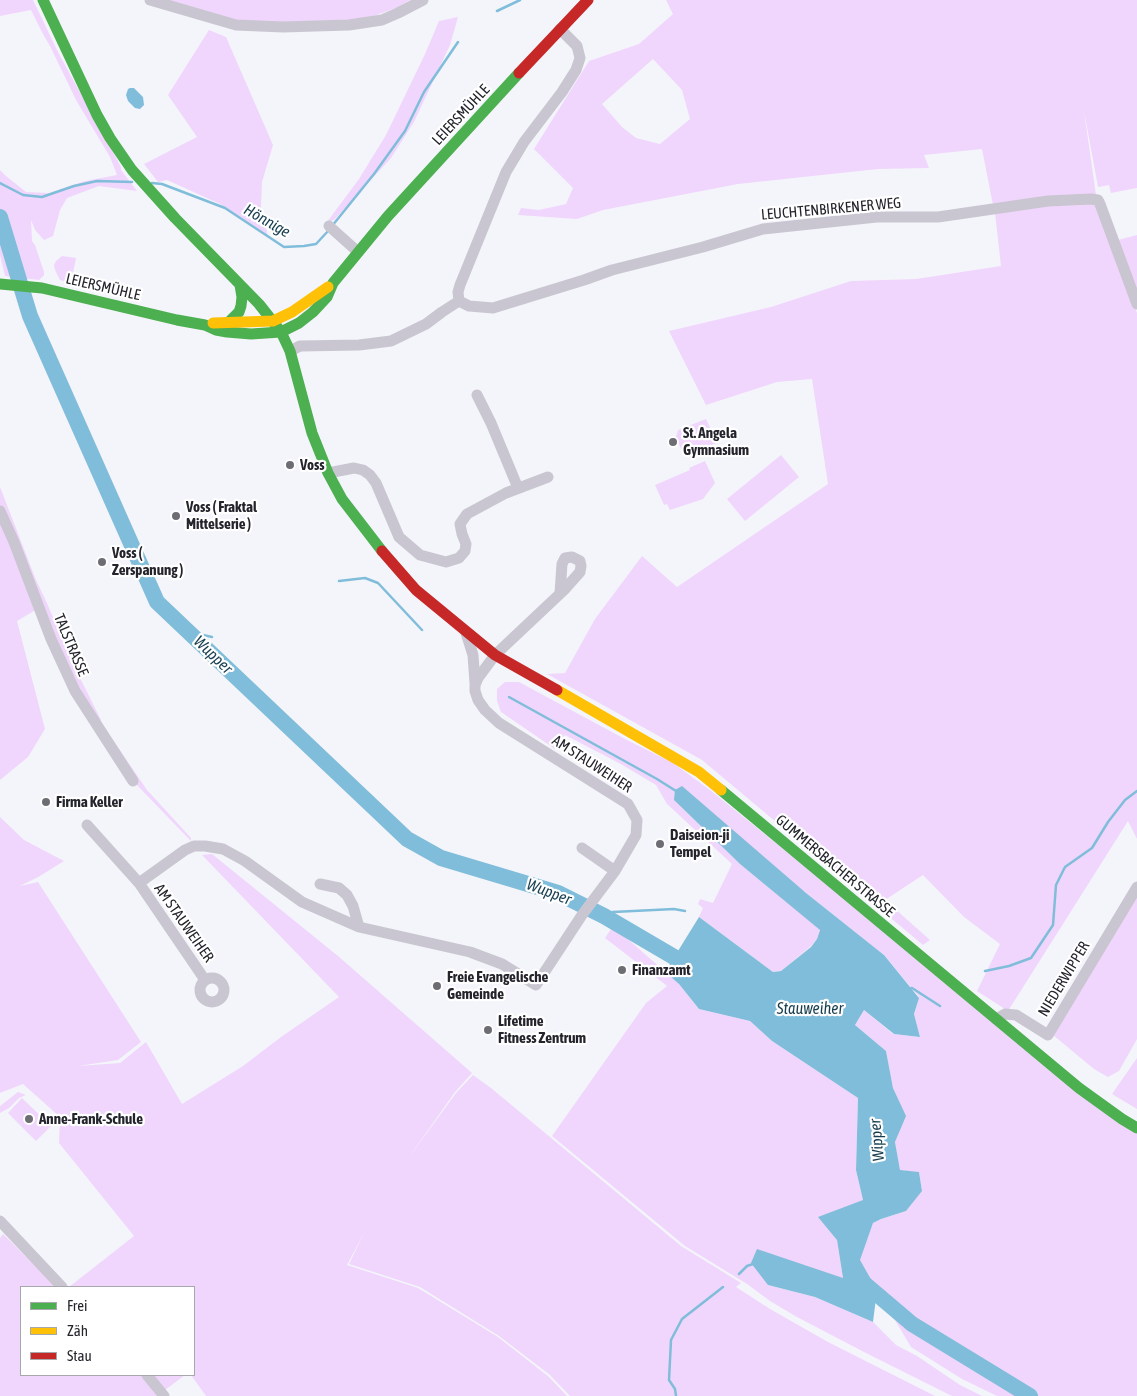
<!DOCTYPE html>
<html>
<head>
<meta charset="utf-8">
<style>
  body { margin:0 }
  #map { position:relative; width:1137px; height:1396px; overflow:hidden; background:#f4f5fa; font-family:"Asap Condensed",sans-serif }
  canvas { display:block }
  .legend { position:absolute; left:20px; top:1286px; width:175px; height:90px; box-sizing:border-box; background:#fff; border:1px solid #a7a8ab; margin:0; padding:6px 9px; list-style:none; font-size:15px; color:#24252c }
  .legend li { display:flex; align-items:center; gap:10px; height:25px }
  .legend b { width:25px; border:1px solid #a7a8ab }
</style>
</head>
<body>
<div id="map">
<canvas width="1137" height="1396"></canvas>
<ul class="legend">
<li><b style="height:6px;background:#4caf50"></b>Frei</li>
<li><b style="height:6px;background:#ffc107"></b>Zäh</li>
<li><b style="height:6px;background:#c62828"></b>Stau</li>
</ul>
</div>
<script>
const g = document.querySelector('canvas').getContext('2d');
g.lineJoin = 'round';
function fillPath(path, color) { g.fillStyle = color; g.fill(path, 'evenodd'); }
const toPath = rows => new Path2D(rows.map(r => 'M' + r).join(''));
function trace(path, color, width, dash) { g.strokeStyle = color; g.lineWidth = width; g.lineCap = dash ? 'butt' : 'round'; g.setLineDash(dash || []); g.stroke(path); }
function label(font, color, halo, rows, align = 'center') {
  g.font = font + ' "Asap Condensed",sans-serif'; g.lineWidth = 4.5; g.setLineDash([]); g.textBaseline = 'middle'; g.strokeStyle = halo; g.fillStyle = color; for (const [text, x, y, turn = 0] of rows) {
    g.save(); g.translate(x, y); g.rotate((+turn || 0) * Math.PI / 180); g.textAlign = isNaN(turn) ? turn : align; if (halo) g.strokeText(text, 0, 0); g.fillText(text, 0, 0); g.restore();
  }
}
fillPath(toPath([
  [0,0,33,0,59,54,121,167,121,170,137,191,99,186,67,198,60,210,53,236,44,240,35,230,31,220,32,241,35,245,44,272,44,275,39,280,5,276,0,255,0,170,6,176,26,192,49,193,85,181,117,175,110,157,76,100,50,46,43,34,31,10,0,16],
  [151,0,410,0,396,8,349,25,236,25],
  [666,0,1137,0,1137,188,1111,193,1109,185,1098,187,1084,111,1096,195,993,205,982,149,924,155,929,168,878,169,738,184,603,210,577,219,518,215,521,208,539,210,566,204,573,188,534,149,589,61,639,44,673,14],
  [653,59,682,90,690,119,660,144,636,138,622,127,602,104],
  [458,17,450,45,414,122,391,158,334,220,327,222,359,179,386,135,425,54,439,21],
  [209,30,226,37,273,145,262,182,261,208,268,236,241,217,220,204,167,180,158,182,144,164,197,137,168,95],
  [1048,203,1094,204,1101,215,1111,241,1137,313,1137,839,1128,821,1008,1011,977,991,1000,944,964,917,923,875,885,900,930,940,923,945,702,760,547,674,565,673,595,619,642,556,677,587,828,484,812,379,777,382,706,405,669,331,771,307,851,281,916,279,1001,266,995,213],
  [1137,235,1137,304,1114,241],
  [62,256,76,258,71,283,60,280,55,270,54,265,56,261],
  [706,419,717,443,684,456,676,437,678,430],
  [781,455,799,477,745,521,727,499],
  [705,461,715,483,703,499,670,510,667,504,664,505,655,485,690,470,689,468],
  [0,487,36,580,46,601,75,668,101,720,97,726,39,608,17,621,45,729,28,757,0,780],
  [505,682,519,682,625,739,673,763,710,790,1137,1134,1137,1396,997,1396,962,1379,911,1347,859,1260,873,1223,881,1219,906,1211,922,1190,919,1173,900,1170,895,1142,905,1116,893,1088,886,1051,855,1025,864,1010,893,1034,920,1037,914,1014,919,997,884,955,806,893,674,800,740,864,820,929,817,939,811,946,781,971,773,972,699,917,703,908,698,904,700,899,713,903,732,864,667,804,656,785,619,763,565,735,555,749,501,712,497,701,497,689],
  [109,734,147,790,191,838,191,841,133,781],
  [0,817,24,840,64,861,40,876,20,886,38,882,141,1042,118,1060,78,1066,120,1063,146,1042,182,1104,243,1066,281,1037,339,997,202,855,212,854,338,956,472,1073,455,1092,407,1160,456,1093,473,1075,491,1088,681,1246,741,1283,736,1287,770,1309,828,1342,935,1396,570,1396,550,1375,499,1336,420,1287,349,1264,364,1233,347,1265,418,1288,498,1337,549,1377,567,1396,206,1396,191,1375,194,1375,194,1287,69,1287,134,1236,59,1143,60,1117,23,1084,0,1093],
  [1137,896,1137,1039,1119,1071,1108,1077,1094,1069,1053,1035],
  [613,926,679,984,699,1009,750,1021,772,1041,858,1098,856,1170,863,1200,837,1240,843,1278,768,1285,815,1297,873,1322,896,1345,917,1356,960,1385,982,1396,952,1396,864,1352,797,1317,770,1301,747,1284,685,1246,552,1136,646,1003,667,986,605,938],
  [1137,1058,1137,1109,1112,1094],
  [18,1092,26,1095,19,1098,9,1108,0,1113,0,1106],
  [22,1098,51,1126,36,1141,8,1113],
  [3,1234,56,1287,21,1287,21,1375,141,1375,157,1396,0,1396,0,1238],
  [154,1375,185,1375,165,1390]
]), '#f0d6fc');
fillPath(toPath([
  [130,88,134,88,143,97,144,105,140,109,135,108,128,101,126,95,128,89],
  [682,786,806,893,884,955,919,998,914,1014,920,1037,894,1034,864,1010,855,1025,886,1051,893,1088,906,1116,895,1142,900,1170,919,1172,922,1191,906,1211,881,1219,873,1223,860,1260,877,1290,873,1322,815,1297,768,1285,751,1263,757,1249,843,1278,837,1240,818,1217,863,1200,856,1170,858,1098,772,1041,750,1021,699,1009,679,984,665,972,699,917,773,972,781,971,811,947,817,939,820,930,740,864,674,800,675,790]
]), '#80bdda');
trace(toPath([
  [497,11,520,0],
  [0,183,23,195,42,197,74,186,97,181,132,182],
  [152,183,162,184,225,208,284,247,304,246,316,244,329,230],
  [332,226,374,174,405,131,424,92,458,42],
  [339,581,365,578,378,583,422,630],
  [189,632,212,637],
  [509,697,657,779,676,791],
  [604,916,613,912,674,909,685,911],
  [985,971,1009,966,1031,958,1053,925,1056,885,1065,867,1092,848,1108,822,1125,800,1137,791],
  [909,989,912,988,940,1006],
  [739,1274,747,1266,753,1264],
  [676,1396,675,1389,669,1380,671,1340,682,1319,723,1287]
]), '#80bdda', 2.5);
trace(toPath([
  [0,217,30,316,157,602,407,839,441,858,558,893,604,916,674,957,694,967],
  [859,1279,912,1324,1030,1396]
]), '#80bdda', 16);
trace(toPath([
  [150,0,236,25,283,27,349,25,382,20,398,13,423,0],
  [329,226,358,252],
  [459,301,469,306,493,308,584,280,612,270,703,247,763,229,877,217,938,217,1048,201,1091,199,1098,200,1100,204,1137,304],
  [459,301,458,292,460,285,506,172,524,142,562,92,576,70,580,58,577,46,560,29],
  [290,351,300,346,359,345,391,341,426,324,442,312,459,301],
  [477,395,491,423,518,488],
  [328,473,354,468,363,470,370,475,376,483,399,537,420,555,446,562,459,558,465,551,466,544,462,534,460,524,467,514,506,493,548,477],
  [0,511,14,542,51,639,75,691,133,781],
  [466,633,473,655,475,683],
  [87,825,139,883],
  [582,848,615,871],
  [320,884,339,888,347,895,353,906,359,927],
  '200 990a12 12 0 1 1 24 0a12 12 0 1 1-24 0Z',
  [205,980,139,883,185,850,194,846,205,846,223,849,245,861,302,902,359,927,470,952,502,964,536,985,582,915,615,871,636,835,637,820,628,804,499,723,485,710,478,700,475,691,475,685,478,678,495,655,564,590,580,572,581,566,580,561,572,557,565,558,562,564,560,593],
  [996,1019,1005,1014,1016,1015,1048,1035,1137,887],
  [0,1221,62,1287],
  [147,1375,164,1396]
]), '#c9c6d1', 11);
trace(toPath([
  [43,0,97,115,110,138,132,170,175,218,259,304,281,332,290,351,312,433,328,473,342,499,382,551],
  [0,284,42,288,177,320,205,325,216,330,227,332,251,334,281,332,299,323,313,312,327,297,333,283,388,216,519,73],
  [228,323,239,312,241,306,242,297,240,285],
  [721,790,1079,1088,1122,1119,1137,1128]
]), '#4caf50', 11);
trace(toPath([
  [213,323,273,321,292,312,328,287],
  [557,690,699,772,721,790]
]), '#ffc107', 11);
trace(toPath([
  [519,73,588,0],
  [382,551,416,590,495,655,557,690]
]), '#c62828', 11);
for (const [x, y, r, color] of [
  [673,442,5,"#6d6e74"],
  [290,465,5,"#6d6e74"],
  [176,516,5,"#6d6e74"],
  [102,562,5,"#6d6e74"],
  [46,802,5,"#6d6e74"],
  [660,844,5,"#6d6e74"],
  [622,970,5,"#6d6e74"],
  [437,986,5,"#6d6e74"],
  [488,1030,5,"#6d6e74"],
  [29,1119,5,"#6d6e74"]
]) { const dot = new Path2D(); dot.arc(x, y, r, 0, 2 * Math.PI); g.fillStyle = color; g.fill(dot); trace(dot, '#fff', 2); }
label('15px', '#24252c', '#fff', [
  ["LEIERSMÜHLE",461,115,-47],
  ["LEUCHTENBIRKENER WEG",831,209,-5],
  ["LEIERSMÜHLE",103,287,13],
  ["TALSTRASSE",71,645,67],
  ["AM STAUWEIHER",592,764,33],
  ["GUMMERSBACHER STRASSE",835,866,40],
  ["AM STAUWEIHER",184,923,55],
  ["NIEDERWIPPER",1064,979,-59]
]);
label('bold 15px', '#24252c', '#fff', [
  ["St. Angela",683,433],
  ["Gymnasium",683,450],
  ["Voss",300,465],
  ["Voss ( Fraktal",186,507],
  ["Mittelserie )",186,524],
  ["Voss (",112,553],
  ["Zerspanung )",112,570],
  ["Firma Keller",56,802],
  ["Daiseion-ji",670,835],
  ["Tempel",670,852],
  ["Finanzamt",632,970],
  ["Freie Evangelische",447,977],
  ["Gemeinde",447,994],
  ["Lifetime",498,1021],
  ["Fitness Zentrum",498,1038],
  ["Anne-Frank-Schule",39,1119]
], 'left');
label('italic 16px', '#183f50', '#fff', [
  ["Hönnige",267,221,30],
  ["Wupper",213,655,44],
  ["Wupper",549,892,21],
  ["Stauweiher",810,1009],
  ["Wipper",877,1140,-95]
]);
</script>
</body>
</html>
